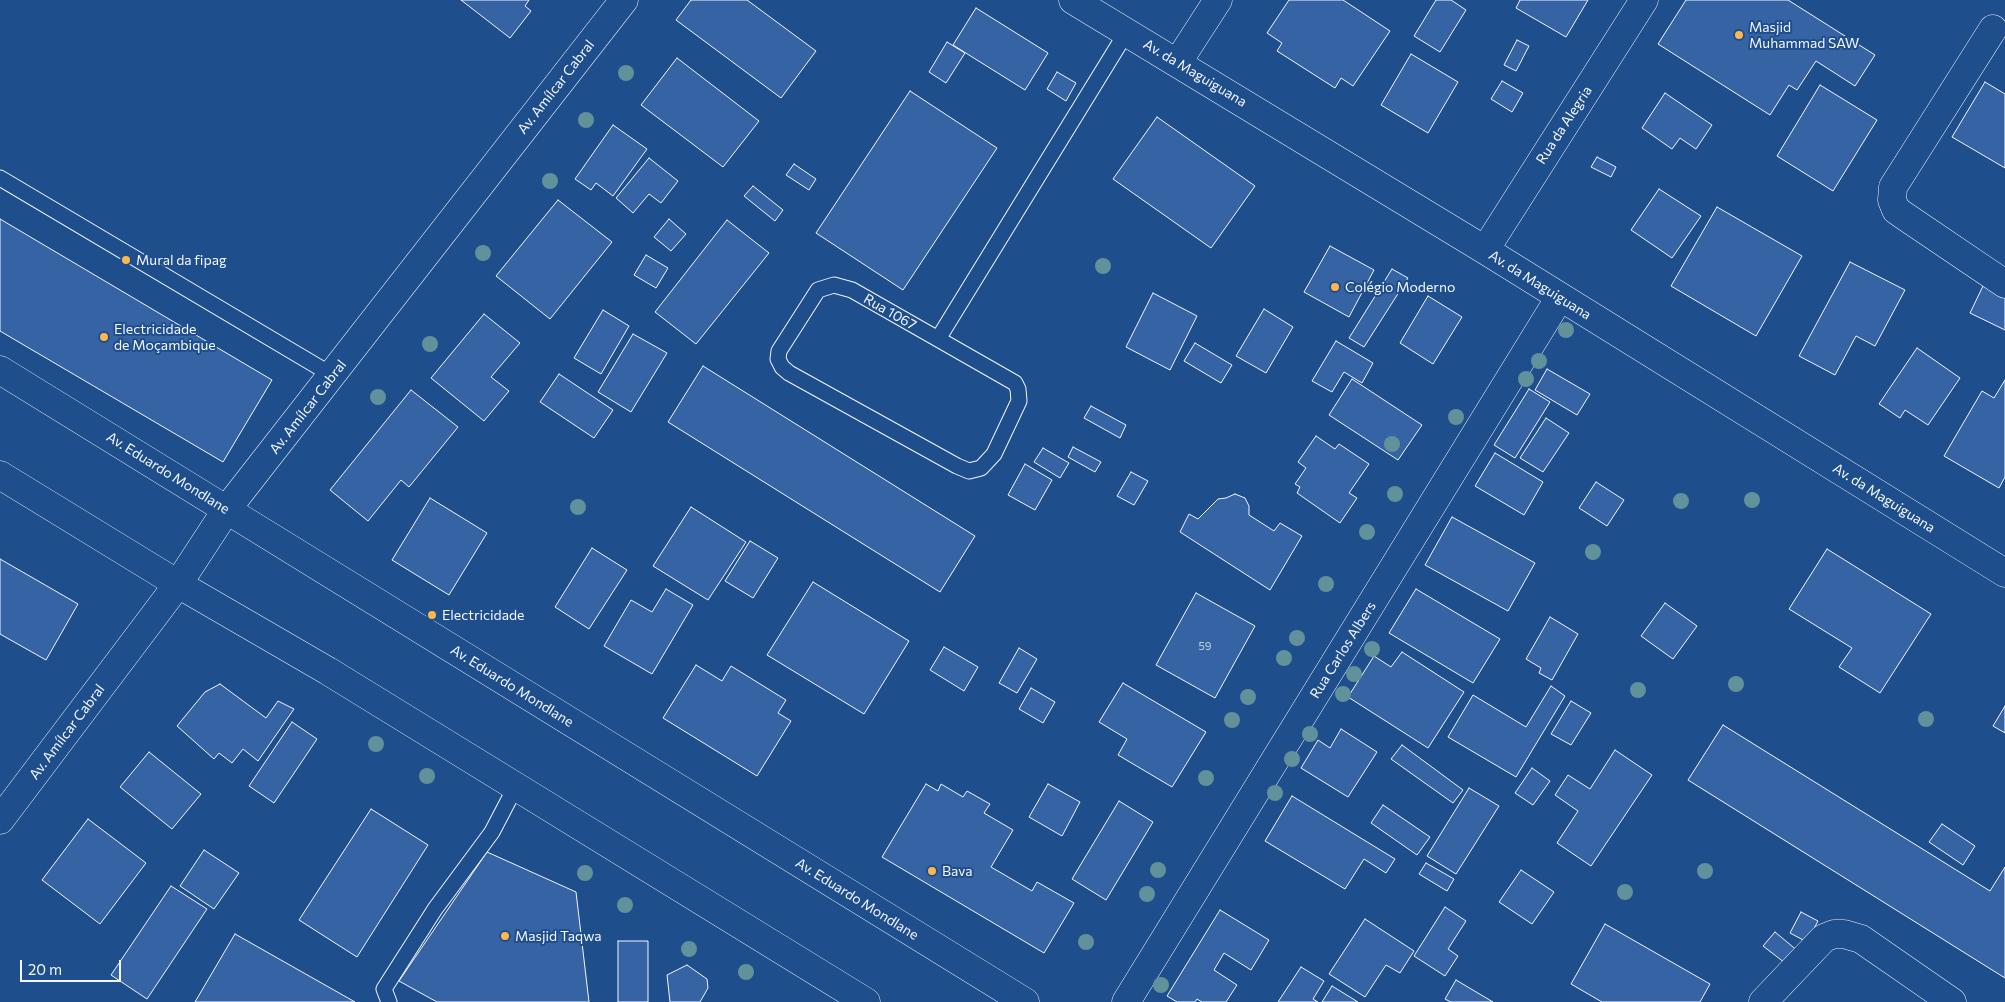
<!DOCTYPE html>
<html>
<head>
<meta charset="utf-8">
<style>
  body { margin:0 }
  #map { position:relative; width:2005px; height:1002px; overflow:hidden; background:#1f4e8c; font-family:Commissioner,sans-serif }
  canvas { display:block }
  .scale { position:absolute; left:20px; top:960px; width:101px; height:22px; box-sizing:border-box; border:2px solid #f2f6ff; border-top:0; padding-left:6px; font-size:15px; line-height:18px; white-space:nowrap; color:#f2f6ff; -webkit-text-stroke:4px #1f4e8c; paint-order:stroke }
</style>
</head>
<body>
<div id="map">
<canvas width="2005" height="1002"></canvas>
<div class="scale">20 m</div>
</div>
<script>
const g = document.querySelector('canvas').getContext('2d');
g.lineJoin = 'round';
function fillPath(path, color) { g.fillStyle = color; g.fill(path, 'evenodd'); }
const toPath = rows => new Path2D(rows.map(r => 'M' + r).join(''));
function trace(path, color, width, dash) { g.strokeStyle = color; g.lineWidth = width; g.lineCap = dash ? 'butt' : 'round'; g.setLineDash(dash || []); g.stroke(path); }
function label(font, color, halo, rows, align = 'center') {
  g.font = font + ' Commissioner,sans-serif'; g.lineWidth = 4; g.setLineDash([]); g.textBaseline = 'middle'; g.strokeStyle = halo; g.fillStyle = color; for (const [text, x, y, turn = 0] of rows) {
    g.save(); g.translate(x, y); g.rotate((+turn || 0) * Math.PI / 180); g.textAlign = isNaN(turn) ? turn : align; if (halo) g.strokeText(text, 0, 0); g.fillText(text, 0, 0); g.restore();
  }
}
const building = toPath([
  [461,0,529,0,525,6,531,11,510,38,461,0],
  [691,0,747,0,816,51,781,98,676,20,691,0],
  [1289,0,1343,0,1390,31,1353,86,1341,78,1335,88,1277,51,1282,43,1267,33,1289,0],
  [1436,0,1451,0,1466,10,1440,52,1414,36,1436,0],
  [1520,0,1588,0,1566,37,1516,8,1520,0],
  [1686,0,1788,0,1875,55,1855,86,1816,61,1797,90,1789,85,1770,115,1658,44,1686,0],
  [976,8,1048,53,1025,90,953,45,976,8],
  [1517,40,1529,46,1516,71,1504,65,1517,40],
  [947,42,965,53,946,83,929,72,947,42],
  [1411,54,1458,82,1428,133,1381,105,1411,54],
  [677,58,759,121,723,167,641,105,677,58],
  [1057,72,1076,83,1066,101,1047,89,1057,72],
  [1502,81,1523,93,1512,112,1491,99,1502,81],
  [1985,82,2005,94,2005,168,1952,137,1985,82],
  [1820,85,1877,120,1833,191,1777,156,1820,85],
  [910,91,997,148,903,290,816,233,910,91],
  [1665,93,1712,125,1696,149,1680,138,1672,149,1642,128,1665,93],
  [1157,117,1255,186,1211,248,1113,179,1157,117],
  [613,125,647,149,613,196,596,183,591,190,575,179,613,125],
  [1597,157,1616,167,1611,177,1591,167,1597,157],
  [649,158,678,181,661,203,649,194,633,213,616,198,649,158],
  [794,164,816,179,809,190,786,175,794,164],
  [753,186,783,210,775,221,744,196,753,186],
  [1659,189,1701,216,1672,258,1631,230,1659,189],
  [558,200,612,242,550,319,496,276,558,200],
  [1717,207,1802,256,1756,336,1671,286,1717,207],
  [0,219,272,380,223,462,0,331,0,219],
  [669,219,686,234,671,251,654,237,669,219],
  [727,220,769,253,696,344,655,312,727,220],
  [1330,246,1374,270,1349,317,1304,292,1330,246],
  [646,255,668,268,656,288,634,275,646,255],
  [1850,262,1905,290,1875,346,1856,336,1835,375,1799,356,1850,262],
  [1392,269,1408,278,1364,347,1349,338,1392,269],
  [1983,286,2005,296,2005,330,1970,313,1983,286],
  [1153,293,1197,316,1170,370,1126,347,1153,293],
  [1428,296,1462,317,1433,364,1400,343,1428,296],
  [1264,309,1293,327,1266,373,1236,356,1264,309],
  [603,310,629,326,601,374,574,358,603,310],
  [484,314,520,343,491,377,509,391,484,421,431,378,484,314],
  [633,334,667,353,631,412,598,392,633,334],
  [1336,341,1373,363,1362,383,1344,372,1332,392,1312,381,1336,341],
  [1195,343,1232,365,1221,383,1184,361,1195,343],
  [1917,348,1960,378,1928,425,1905,410,1900,418,1879,404,1917,348],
  [703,366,975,536,940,592,668,422,703,366],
  [1547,369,1590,394,1577,415,1535,390,1547,369],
  [559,374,613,410,594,438,540,402,559,374],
  [1352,379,1422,425,1398,460,1329,415,1352,379],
  [2005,380,2005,477,1999,488,1944,456,1982,391,1994,398,2005,380],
  [1529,389,1550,402,1515,458,1494,445,1529,389],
  [411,390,458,427,409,487,401,480,368,521,330,490,411,390],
  [1091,406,1126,425,1120,438,1084,418,1091,406],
  [1546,418,1569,433,1543,472,1520,458,1546,418],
  [1316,436,1335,449,1339,444,1369,464,1349,493,1357,498,1340,523,1297,493,1300,487,1295,484,1306,468,1298,462,1316,436],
  [1073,447,1101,462,1095,472,1068,457,1073,447],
  [1043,448,1069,463,1060,478,1034,462,1043,448],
  [1495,453,1543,482,1524,515,1475,486,1495,453],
  [1025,464,1052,480,1035,510,1008,495,1025,464],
  [1131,472,1148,481,1134,505,1117,496,1131,472],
  [1596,482,1624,500,1607,526,1579,508,1596,482],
  [1235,494,1245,498,1249,506,1249,515,1274,531,1280,523,1302,536,1270,590,1180,532,1189,514,1198,519,1218,499,1226,498,1235,494],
  [430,498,487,533,449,595,392,560,430,498],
  [691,507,746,542,708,600,653,566,691,507],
  [1452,517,1535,563,1508,611,1425,565,1452,517],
  [750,541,778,558,753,598,725,581,750,541],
  [592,548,627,570,589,629,555,607,592,548],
  [1827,549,1931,614,1880,693,1839,667,1852,648,1789,609,1827,549],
  [0,559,78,604,46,660,0,634,0,559],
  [813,582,909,641,864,714,767,655,813,582],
  [666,589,693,605,652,674,604,646,631,600,652,612,666,589],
  [1416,589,1500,639,1473,683,1389,633,1416,589],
  [1196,593,1255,626,1215,698,1156,665,1196,593],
  [1665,603,1697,626,1673,659,1641,636,1665,603],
  [1550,617,1578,634,1552,680,1539,673,1541,668,1526,659,1550,617],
  [944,647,978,667,964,691,930,670,944,647],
  [1019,648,1037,659,1017,693,999,683,1019,648],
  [1402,652,1464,692,1428,748,1348,697,1374,656,1391,667,1402,652],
  [696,665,722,681,731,666,786,700,778,713,791,721,757,776,663,718,696,665],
  [1123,683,1206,732,1172,787,1118,755,1127,739,1099,722,1123,683],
  [220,684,266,718,278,701,294,709,258,761,243,749,232,763,219,753,214,759,177,726,205,692,220,684],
  [1551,686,1565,696,1516,777,1448,737,1473,695,1526,727,1551,686],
  [1031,688,1055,702,1043,723,1019,709,1031,688],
  [1571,701,1591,713,1571,745,1551,734,1571,701],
  [2005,706,2005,733,1993,726,2005,706],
  [292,722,317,739,274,803,249,786,292,722],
  [1723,725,1990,891,2005,867,2005,978,1688,780,1723,725],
  [1341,729,1377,752,1348,797,1301,768,1318,740,1330,748,1341,729],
  [1402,745,1463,790,1453,803,1391,759,1402,745],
  [1615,750,1652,775,1591,866,1557,843,1578,811,1555,795,1568,775,1590,789,1615,750],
  [149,752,201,794,172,829,120,787,149,752],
  [1532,768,1550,781,1533,805,1515,793,1532,768],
  [926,784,938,791,941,784,963,797,967,791,990,804,984,813,1013,830,991,867,1032,891,1037,882,1074,903,1044,953,882,857,926,784],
  [1048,784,1080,802,1062,836,1029,817,1048,784],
  [1469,788,1499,806,1456,874,1427,856,1469,788],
  [1292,796,1395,859,1386,873,1364,859,1345,889,1265,841,1292,796],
  [1119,801,1153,822,1106,900,1072,879,1119,801],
  [1383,805,1430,837,1417,855,1371,823,1383,805],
  [371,809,428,845,357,957,299,920,371,809],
  [88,819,146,863,100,924,42,880,88,819],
  [1942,824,1975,846,1963,865,1929,842,1942,824],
  [204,850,239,873,214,909,180,886,204,850],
  [487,852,576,892,589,1002,437,1002,399,981,487,852],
  [1426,863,1454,879,1447,891,1419,874,1426,863],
  [1521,870,1554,892,1532,924,1499,902,1521,870],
  [171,886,207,909,147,999,111,975,171,886],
  [1445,907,1466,921,1448,949,1458,956,1445,976,1414,956,1445,907],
  [1220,910,1269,940,1251,970,1224,953,1214,970,1237,985,1226,1002,1202,1002,1197,999,1195,1002,1177,1002,1167,996,1220,910],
  [1801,912,1818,921,1807,942,1790,933,1801,912],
  [1365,919,1414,951,1400,973,1386,965,1365,997,1329,974,1365,919],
  [1605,924,1710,984,1700,1002,1602,1002,1571,984,1605,924],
  [1775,932,1799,952,1789,966,1763,946,1775,932],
  [235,934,355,1002,195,1002,235,934],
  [618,941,648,941,648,1002,618,1002,618,941],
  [687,965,707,979,708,988,700,1002,670,1002,667,975,687,965],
  [1301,967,1324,981,1313,999,1318,1002,1278,1002,1301,967],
  [1456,980,1493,1002,1451,1002,1445,999,1456,980],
  [1332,986,1358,1002,1322,1002,1332,986]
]);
fillPath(building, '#3563a3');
trace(building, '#f2f6ff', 1);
const lane = toPath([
  [0,178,332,375],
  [938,339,1015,383,1018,389,1019,401,994,454,981,468,969,471,957,466,789,373,782,367,778,359,779,351,818,290,834,285,852,290,938,339,1126,33],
  [389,1002,384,989,435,909,492,832,516,786]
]);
const street = toPath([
  [1073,0,1485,250,2005,573],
  [1993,29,1893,187,1892,200,1896,210,1906,217,2005,284],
  [1178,62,1218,0],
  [1485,250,1644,0],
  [1126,1002,1560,297],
  [1763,1002,1824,938,1834,934,1844,934,1861,939,1952,1002]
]);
const secondary = toPath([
  [0,820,178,584,227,509,624,0]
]);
const primary = toPath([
  [0,370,1025,1002],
  [0,475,178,584,328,671,866,1002]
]);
trace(lane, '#f2f6ff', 17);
trace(street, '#f2f6ff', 29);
trace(secondary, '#f2f6ff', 29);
trace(primary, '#f2f6ff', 29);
trace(lane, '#1f4e8c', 15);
trace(street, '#1f4e8c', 28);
trace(secondary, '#1f4e8c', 28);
trace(primary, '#1f4e8c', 28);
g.fillStyle = '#61919a';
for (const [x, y] of [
  [626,73],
  [586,120],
  [550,181],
  [483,253],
  [1103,266],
  [1566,330],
  [430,344],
  [1539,361],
  [1526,379],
  [378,397],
  [1456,417],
  [1392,444],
  [1395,494],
  [1752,500],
  [1681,501],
  [578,507],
  [1367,532],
  [1593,552],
  [1326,584],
  [1297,638],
  [1372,649],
  [1284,658],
  [1354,674],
  [1736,684],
  [1638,690],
  [1343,694],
  [1248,697],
  [1926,719],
  [1232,720],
  [1310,734],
  [376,744],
  [1292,759],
  [427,776],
  [1206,778],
  [1275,793],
  [1158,870],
  [1705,871],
  [585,873],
  [1625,892],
  [1147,894],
  [625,905],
  [1086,942],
  [689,949],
  [746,972],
  [1161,985]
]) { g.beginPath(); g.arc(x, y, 8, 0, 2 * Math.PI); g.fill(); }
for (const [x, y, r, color] of [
  [1739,35,5,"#ffb74d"],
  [126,260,5,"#ffb74d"],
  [1335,287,5,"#ffb74d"],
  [104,337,5,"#ffb74d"],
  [432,615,5,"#ffb74d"],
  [932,871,5,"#ffb74d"],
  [505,936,5,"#ffb74d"]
]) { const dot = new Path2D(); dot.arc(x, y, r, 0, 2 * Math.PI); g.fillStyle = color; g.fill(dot); trace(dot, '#1f4e8c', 2); }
label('11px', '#c3d1e8', null, [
  ["59",1205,646]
]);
label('14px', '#f2f6ff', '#1f4e8c', [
  ["Masjid",1749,27],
  ["Muhammad SAW",1749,43],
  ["Mural da fipag",136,260],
  ["Colégio Moderno",1345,287],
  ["Electricidade",114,329],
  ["de Moçambique",114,345],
  ["Electricidade",442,615],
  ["Bava",942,871],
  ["Masjid Taqwa",515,936]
], 'left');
label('14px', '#f2f6ff', '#1f4e8c', [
  ["Av. da Maguiguana",1195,73,31],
  ["Av. Amílcar Cabral",556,87,-52],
  ["Rua da Alegria",1564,125,-57],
  ["Av. da Maguiguana",1540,285,32],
  ["Rua 1067",890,312,30],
  ["Av. Amílcar Cabral",308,407,-52],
  ["Av. Eduardo Mondlane",168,473,32],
  ["Av. da Maguiguana",1884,498,32],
  ["Rua Carlos Albers",1343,650,-58],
  ["Av. Eduardo Mondlane",512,686,32],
  ["Av. Amílcar Cabral",67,732,-53],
  ["Av. Eduardo Mondlane",857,899,32]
]);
</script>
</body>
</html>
